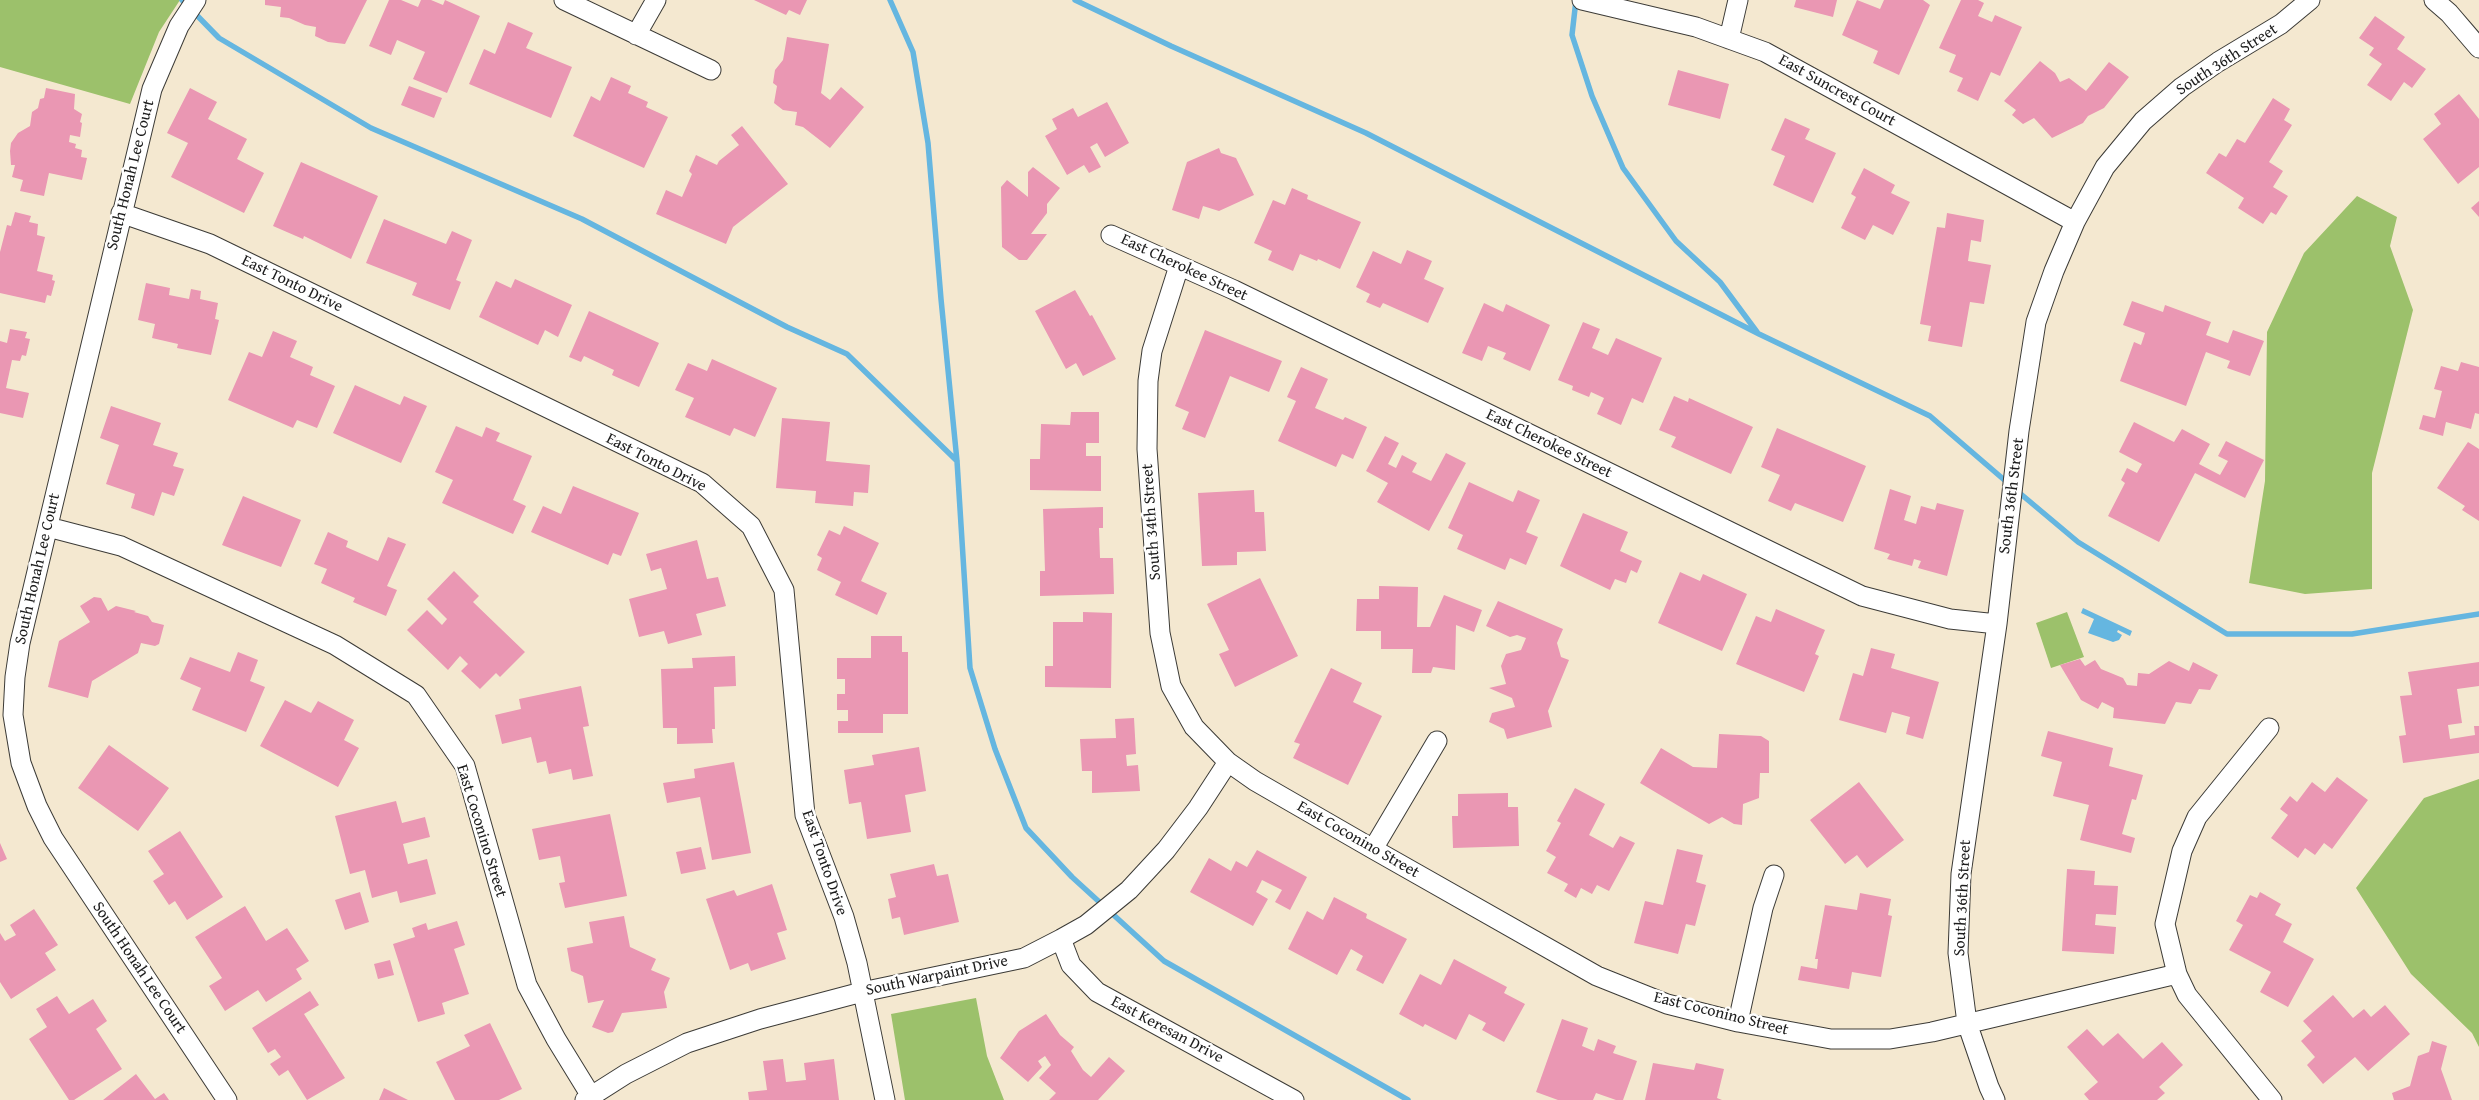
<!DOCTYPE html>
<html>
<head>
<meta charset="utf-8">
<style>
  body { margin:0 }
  canvas { display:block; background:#f4e8d0 }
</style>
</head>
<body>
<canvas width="2479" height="1100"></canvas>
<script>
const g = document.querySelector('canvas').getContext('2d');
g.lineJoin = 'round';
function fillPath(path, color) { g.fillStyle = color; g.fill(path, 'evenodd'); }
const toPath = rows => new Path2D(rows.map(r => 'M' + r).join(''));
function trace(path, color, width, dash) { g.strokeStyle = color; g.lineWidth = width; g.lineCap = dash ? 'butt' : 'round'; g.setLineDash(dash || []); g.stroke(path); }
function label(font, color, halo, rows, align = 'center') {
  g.font = font + ' "Gentium Book Plus",serif'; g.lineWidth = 5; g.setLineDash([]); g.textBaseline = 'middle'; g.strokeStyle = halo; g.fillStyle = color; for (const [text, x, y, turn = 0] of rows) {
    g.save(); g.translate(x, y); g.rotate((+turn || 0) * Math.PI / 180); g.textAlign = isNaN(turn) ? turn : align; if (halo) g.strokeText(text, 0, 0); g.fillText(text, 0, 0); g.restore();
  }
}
fillPath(toPath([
  [0,0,180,0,159,32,130,104,0,67],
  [2357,196,2397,217,2390,246,2413,310,2372,473,2372,589,2305,594,2249,583,2265,481,2267,332,2304,253],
  [2067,612,2084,657,2051,668,2036,623],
  [2479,779,2479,1047,2472,1033,2411,974,2356,888,2424,798],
  [976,998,987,1056,1004,1100,905,1100,891,1014]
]), '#9cc16b');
fillPath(toPath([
  [2083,608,2132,631,2130,636,2118,630,2117,632,2122,635,2119,640,2113,642,2088,633,2094,619,2081,613]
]), '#65b6e0');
trace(toPath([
  [182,0,219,38,371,128,582,219,787,327,847,354,957,461],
  [890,0,913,52,928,143,941,299,957,461,970,668,995,749,1026,828,1072,877,1164,961,1408,1100],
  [1075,0,1171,46,1366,133,1759,334,1930,416,2009,484],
  [1576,0,1572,35,1592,96,1623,168,1676,241,1720,282,1757,332],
  [2016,490,2078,542,2227,634,2352,634,2479,614]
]), '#65b6e0', 5.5);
fillPath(toPath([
  [265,0,367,0,345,44,328,42,315,36,316,27,305,25,289,18,280,17,281,7,265,5],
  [389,0,401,0,418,7,421,0,431,0,443,5,445,0,480,16,447,93,413,79,425,52,397,40,391,55,369,46],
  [754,0,807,0,800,15,789,10,786,15],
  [1796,0,1837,0,1833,17,1794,7],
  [1857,0,1880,9,1884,0,1923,0,1930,5,1899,75,1873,63,1878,51,1842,35],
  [1961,0,1978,0,1984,3,1978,16,1992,22,1995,15,2022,27,2000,76,1991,72,1978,101,1957,91,1963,78,1949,72,1956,55,1939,48],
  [2375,16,2405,37,2397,49,2426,69,2412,88,2404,82,2391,101,2367,85,2382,64,2369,55,2374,48,2359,38],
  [508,22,533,33,526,48,572,67,551,118,469,84,484,49,495,54],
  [787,37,829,44,821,93,830,100,841,87,864,107,830,148,803,127,795,125,797,112,783,110,774,103,777,86,773,83,775,70,783,60],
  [2040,61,2055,73,2060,82,2069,78,2086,91,2109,62,2129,77,2104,108,2088,116,2083,123,2052,138,2034,118,2023,124,2012,115,2016,110,2004,101],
  [1678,70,1729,84,1720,119,1668,105],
  [611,77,631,86,628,93,648,102,646,107,668,117,644,168,573,136,591,96,600,101],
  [409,86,442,98,434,118,401,105],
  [46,88,75,94,74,109,82,114,80,122,82,123,80,137,70,135,69,142,76,144,75,148,82,150,81,157,87,158,82,180,49,173,44,196,20,191,23,180,12,177,15,165,11,165,10,151,11,143,18,133,30,126,32,112,38,108,40,99,44,98],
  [190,88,217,102,208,119,247,139,237,159,264,173,244,213,171,177,188,143,167,133],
  [2459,94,2479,119,2479,167,2458,184,2423,139,2441,124,2434,114],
  [2273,98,2290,109,2284,120,2292,125,2269,162,2283,171,2273,187,2288,196,2276,215,2271,212,2263,224,2238,208,2244,198,2206,173,2219,153,2226,157,2237,139,2245,143],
  [1107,102,1129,143,1105,157,1097,143,1090,147,1101,167,1089,173,1084,165,1067,175,1045,136,1057,129,1052,119,1073,108,1078,117],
  [1785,118,1810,129,1805,139,1836,153,1813,203,1773,185,1785,156,1771,150],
  [742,126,788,184,733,227,726,244,656,214,666,190,682,197,692,174,689,171,696,155,717,165,719,161,739,145,731,135],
  [1219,148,1221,153,1236,158,1254,195,1219,211,1203,206,1199,219,1172,210,1187,162],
  [301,162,378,196,351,259,304,236,303,239,273,226],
  [1033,167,1060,188,1047,204,1047,213,1031,234,1047,234,1027,260,1019,260,1002,247,1001,187,1007,180,1028,197,1028,172],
  [1864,168,1895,185,1891,193,1910,202,1893,235,1873,225,1865,240,1841,228,1856,197,1851,194],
  [1292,188,1308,195,1307,199,1361,222,1340,269,1318,259,1317,261,1300,254,1293,271,1268,260,1272,251,1254,243,1273,200,1285,205],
  [2479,201,2479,217,2471,208],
  [15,212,31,216,29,222,38,224,37,235,45,237,37,271,53,275,52,280,55,281,51,296,47,295,45,303,0,293,0,252,7,225,11,226],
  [1947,213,1984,220,1981,242,1971,240,1968,261,1991,265,1984,304,1970,302,1962,347,1928,341,1931,326,1920,324,1937,227,1945,228],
  [384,219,446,244,452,231,472,240,456,280,461,282,450,310,412,295,417,283,366,263],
  [1407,250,1432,261,1424,279,1444,288,1428,323,1383,303,1380,308,1366,302,1370,294,1356,287,1373,251,1401,264],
  [515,279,572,305,558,337,545,330,538,345,479,317,496,281,511,288],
  [146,283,170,288,169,295,189,299,191,289,201,291,200,299,218,303,215,319,219,320,211,355,177,348,178,344,152,338,155,324,138,320],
  [1075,290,1090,316,1092,315,1116,359,1083,376,1076,363,1066,369,1035,311],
  [2132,301,2163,312,2165,305,2211,322,2206,335,2228,343,2233,330,2264,341,2250,376,2227,368,2230,361,2206,352,2186,406,2120,381,2134,342,2141,345,2145,333,2123,325],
  [1484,303,1503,312,1506,304,1550,325,1530,371,1503,359,1506,353,1488,346,1482,361,1462,353],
  [589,311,659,343,639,387,612,375,614,370,584,356,581,362,569,357],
  [1583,322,1600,329,1592,348,1608,355,1616,338,1662,358,1643,403,1632,398,1621,425,1597,414,1604,398,1591,392,1589,397,1572,390,1573,386,1558,380],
  [10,329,27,332,25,338,30,339,26,356,22,355,20,361,12,360,6,388,29,393,23,418,0,413,0,341,7,343],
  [1205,330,1282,361,1269,392,1230,376,1205,438,1182,429,1189,412,1175,406],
  [273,331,297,341,290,357,313,367,310,375,335,386,317,428,297,420,293,428,228,400,249,352,262,357],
  [712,359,777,388,755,437,734,428,730,436,685,417,694,398,675,390,688,363,707,371],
  [2461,362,2479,367,2479,414,2475,413,2471,429,2446,422,2443,436,2419,429,2423,415,2435,418,2442,391,2434,389,2441,366,2458,371],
  [1301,367,1328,379,1315,408,1343,420,1345,417,1367,427,1353,459,1342,454,1336,467,1278,441,1296,401,1287,397],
  [355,385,400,405,404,396,427,406,401,463,333,433],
  [1674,396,1688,402,1689,398,1753,427,1731,474,1671,447,1676,437,1659,430],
  [111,406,161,423,153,445,178,453,173,466,184,469,174,496,162,492,154,516,131,508,135,494,106,484,119,445,100,438],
  [1071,412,1099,412,1099,443,1086,443,1086,456,1101,456,1101,491,1030,490,1030,459,1040,459,1041,424,1070,425],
  [782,418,830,422,826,461,870,465,868,493,854,492,853,506,815,503,816,491,776,488],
  [2134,422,2174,442,2182,429,2210,444,2199,464,2220,475,2228,461,2218,456,2226,441,2264,460,2245,498,2195,473,2159,542,2108,516,2125,483,2121,480,2127,468,2137,473,2142,464,2119,452],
  [456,426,482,437,486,427,500,433,496,441,532,456,513,500,526,506,513,534,442,503,453,480,435,472],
  [1777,428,1866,466,1843,522,1795,503,1791,511,1768,501,1780,475,1761,467],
  [1385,436,1399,443,1388,464,1396,468,1402,455,1417,463,1412,472,1431,481,1446,453,1466,463,1429,531,1377,502,1388,483,1366,471],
  [2468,442,2479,449,2479,521,2462,510,2465,506,2437,488],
  [1469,482,1513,502,1518,490,1540,500,1526,532,1538,537,1526,565,1510,558,1505,570,1457,549,1463,535,1448,528],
  [573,486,639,513,621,556,613,553,608,565,531,532,543,506,561,514],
  [1890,489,1911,496,1904,520,1916,524,1921,506,1935,510,1937,503,1964,510,1947,576,1918,568,1921,561,1914,559,1912,566,1887,559,1890,554,1874,549],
  [1254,490,1255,512,1264,512,1266,551,1237,552,1237,565,1202,566,1198,493],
  [243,496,301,520,281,567,222,545],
  [1103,507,1103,528,1099,528,1100,558,1113,558,1114,594,1040,596,1040,571,1045,571,1043,509],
  [1583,513,1628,532,1620,551,1642,561,1637,573,1631,570,1626,583,1615,579,1610,590,1560,566],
  [844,526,879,543,861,581,887,593,877,615,835,595,841,582,817,570,822,558,817,555,829,530,840,535],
  [328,532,348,541,346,547,378,561,388,537,406,544,387,586,397,590,386,616,353,602,355,598,321,583,327,569,314,564],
  [697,540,707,579,718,577,726,606,696,614,702,635,668,644,664,631,639,637,629,599,667,589,661,568,651,571,646,554],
  [454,571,479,596,473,602,525,652,500,677,496,673,480,689,461,671,468,664,460,656,448,670,407,630,427,610,442,625,447,619,427,599],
  [1680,572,1700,581,1703,574,1747,594,1722,651,1658,623],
  [1260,578,1298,656,1235,687,1219,654,1229,650,1207,604],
  [1379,586,1418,587,1417,627,1430,627,1444,595,1482,610,1474,632,1456,625,1455,670,1433,667,1431,673,1412,673,1413,649,1381,649,1381,631,1356,631,1357,599,1379,599],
  [94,597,101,598,108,611,116,606,136,611,134,612,148,616,152,622,164,625,159,644,155,646,141,643,138,653,92,681,88,698,48,687,59,641,90,622,80,606],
  [1498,601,1563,629,1557,643,1561,657,1569,660,1548,711,1552,727,1507,739,1504,729,1489,722,1492,713,1515,707,1512,698,1489,688,1506,684,1501,666,1506,654,1521,650,1526,638,1517,635,1510,637,1486,626],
  [1776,609,1825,630,1815,654,1819,656,1804,692,1736,664,1756,616,1771,622],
  [1083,612,1112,613,1111,688,1045,687,1045,666,1053,666,1053,622,1083,622],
  [871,636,902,636,902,652,908,652,908,714,883,714,883,733,838,733,838,721,848,721,848,710,837,710,837,694,845,694,845,679,837,679,837,658,871,658],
  [1871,648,1895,654,1891,668,1939,682,1923,739,1906,734,1910,717,1892,712,1886,733,1839,720,1853,673,1863,676],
  [238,652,258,660,250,681,265,687,246,732,192,710,201,688,180,679,190,657,230,672],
  [735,656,736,686,714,687,715,729,712,729,713,743,677,744,677,728,663,728,661,669,693,668,692,658],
  [2080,659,2085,666,2095,660,2101,669,2123,678,2127,685,2137,686,2138,673,2149,674,2169,661,2189,671,2193,662,2218,675,2210,690,2199,689,2191,704,2176,702,2165,724,2113,718,2114,708,2102,702,2098,709,2081,700,2060,665],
  [2479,662,2479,686,2457,689,2462,723,2448,725,2450,739,2475,735,2474,726,2479,726,2479,753,2403,763,2399,736,2406,735,2400,696,2412,695,2408,672],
  [1331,668,1362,683,1353,702,1382,716,1348,785,1293,758,1300,744,1294,742],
  [581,686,589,726,583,727,593,776,573,780,571,769,549,774,546,761,537,763,531,737,502,744,495,715,521,709,519,699],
  [285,700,311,713,318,701,354,720,344,740,359,748,338,787,260,746],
  [1134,718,1136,754,1126,755,1127,766,1138,765,1140,791,1092,793,1092,771,1082,771,1080,739,1116,738,1115,719],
  [2048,731,2113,748,2109,766,2143,775,2136,800,2132,799,2122,834,2135,838,2131,853,2080,840,2089,805,2053,796,2062,762,2041,756],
  [1719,734,1761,736,1769,741,1769,773,1760,773,1759,798,1743,804,1742,825,1734,824,1722,817,1709,824,1640,783,1661,748,1693,767,1717,768],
  [109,745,169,788,138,831,78,788],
  [919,747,926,791,905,795,911,832,867,839,861,802,849,804,844,770,874,765,872,755],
  [734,762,751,853,712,860,700,797,667,803,663,783,695,778,694,769],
  [2337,777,2368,800,2332,849,2324,843,2315,855,2305,848,2298,858,2271,838,2288,815,2280,809,2290,796,2297,802,2312,782,2325,792],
  [1859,782,1904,840,1867,868,1857,855,1845,864,1810,820],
  [1575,788,1605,804,1589,835,1613,848,1620,836,1635,843,1609,891,1597,885,1592,894,1581,888,1576,898,1564,891,1568,884,1547,873,1556,857,1546,851,1561,823,1557,821],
  [1508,793,1508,807,1518,807,1519,846,1453,848,1452,816,1458,816,1458,794],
  [396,801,402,823,425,817,430,837,403,844,408,864,427,859,436,894,400,903,397,891,372,898,365,870,350,874,335,816],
  [610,814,627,896,565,908,559,883,565,882,560,856,539,860,532,829],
  [180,831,223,897,187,920,175,901,169,905,153,881,164,874,148,851],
  [0,843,7,859,0,862],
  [701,847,706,869,681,874,676,852],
  [1677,849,1703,855,1696,882,1706,885,1695,926,1686,924,1678,954,1634,943,1645,901,1663,905],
  [1257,850,1307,877,1290,910,1275,902,1282,890,1262,880,1256,892,1268,899,1253,926,1190,892,1209,858,1231,871,1236,861,1247,867],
  [934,864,937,876,948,874,959,922,904,935,900,917,892,919,888,899,896,897,890,874],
  [2067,869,2095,871,2094,885,2118,886,2116,915,2096,914,2095,925,2116,927,2114,954,2062,951],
  [772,884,787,930,777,933,786,959,751,971,748,963,730,970,706,899,734,890,737,896],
  [360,892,369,922,345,930,335,900],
  [2260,892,2281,904,2275,915,2292,924,2283,942,2314,959,2288,1007,2260,992,2271,972,2229,950,2243,925,2236,921,2250,895,2257,898],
  [1860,893,1891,899,1888,915,1892,916,1881,977,1852,972,1849,989,1798,980,1801,966,1817,969,1818,959,1815,959,1825,905,1857,910],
  [1334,897,1367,914,1366,918,1407,939,1383,984,1356,970,1363,956,1351,949,1337,975,1288,949,1307,911,1323,920],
  [245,906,266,941,287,928,309,961,296,969,302,979,266,1002,258,990,225,1011,209,986,222,978,195,937],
  [34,909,58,945,45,953,56,970,11,999,0,982,0,933,5,941,16,935,10,925],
  [624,916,630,947,656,959,651,970,670,978,664,992,667,1008,622,1013,613,1032,608,1033,592,1027,604,1000,588,1003,583,976,571,971,567,948,593,943,589,922],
  [457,921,465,945,454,949,469,994,442,1003,445,1014,418,1022,393,944,415,937,412,928,426,923,428,930],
  [1454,959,1507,987,1504,993,1525,1004,1504,1042,1482,1030,1486,1023,1469,1014,1456,1040,1425,1024,1423,1027,1399,1014,1420,974,1441,985],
  [390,960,394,975,378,979,374,964],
  [310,991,319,1005,304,1014,345,1078,307,1100,288,1070,279,1076,270,1064,281,1057,275,1049,268,1053,252,1028],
  [2333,995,2353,1018,2364,1009,2371,1017,2385,1005,2410,1034,2368,1071,2355,1057,2323,1084,2307,1065,2315,1057,2301,1041,2312,1031,2303,1021],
  [57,996,69,1014,93,999,107,1021,96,1029,122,1069,74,1100,69,1100,29,1039,47,1027,36,1009],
  [1046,1014,1060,1035,1074,1047,1071,1051,1083,1070,1091,1077,1109,1057,1125,1071,1098,1100,1049,1100,1056,1093,1039,1078,1051,1065,1045,1056,1038,1061,1042,1067,1028,1082,1000,1058,1019,1031],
  [1562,1019,1588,1028,1582,1046,1594,1051,1598,1039,1616,1046,1613,1053,1637,1061,1623,1100,1616,1100,1596,1093,1593,1100,1558,1100,1536,1092],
  [490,1023,522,1089,499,1100,455,1100,436,1062,470,1046,464,1035],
  [2087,1029,2103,1046,2118,1033,2143,1059,2162,1042,2183,1065,2159,1087,2165,1093,2157,1100,2089,1100,2084,1094,2098,1082,2067,1047],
  [2432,1041,2447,1046,2441,1069,2452,1100,2394,1100,2392,1093,2410,1086,2418,1056,2429,1052],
  [783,1059,786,1082,806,1080,804,1063,834,1059,839,1100,749,1100,748,1092,767,1090,763,1061],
  [1653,1063,1694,1070,1696,1063,1724,1069,1717,1098,1722,1100,1645,1100],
  [136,1074,155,1099,164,1093,169,1100,103,1100],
  [384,1088,408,1100,379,1100]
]), '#ea97b3');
const minor = toPath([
  [196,0,179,26,152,89,20,643,15,677,13,715,21,763,37,806,53,838,227,1100],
  [564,0,711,70],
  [1582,0,1696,27,1765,52,2075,222],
  [2434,0,2449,13,2479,48],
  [636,35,656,0],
  [1729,39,1738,0],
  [121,213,210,244,702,483,751,526,784,590,805,815,844,917,857,963,885,1100],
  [1111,235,1234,290,1862,596,1950,619,1997,624],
  [1179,266,1152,351,1148,381,1147,449,1160,633,1171,686,1194,727,1228,762,1255,781,1373,849,1597,976,1667,1004,1738,1022,1831,1039,1890,1039,1932,1032,2177,974],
  [48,527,121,546,335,645,416,695,465,766,527,985,556,1039,591,1096],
  [2269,728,2197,817,2182,851,2165,924,2177,974,2187,995,2272,1100],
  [1373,849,1437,741],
  [1061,939,1071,965,1097,992,1294,1100],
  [1738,1022,1763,908,1774,875],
  [585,1100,626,1074,687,1043,760,1019,862,992,1024,958,1061,939,1086,925,1129,890,1166,850,1198,808,1228,762],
  [1995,1100,1989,1087,1967,1023,1958,953,1961,874,1997,624,2019,431,2036,322,2054,271,2075,222,2105,167,2143,121,2182,87,2218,62,2281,24,2310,0]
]);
trace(minor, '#3c3b37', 21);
trace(minor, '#fff', 19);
label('16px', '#1c1c1c', '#fff', [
  ["South 36th Street",2227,60,-33],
  ["East Suncrest Court",1837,91,29],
  ["South Honah Lee Court",131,175,-76],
  ["East Cherokee Street",1184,268,25],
  ["East Tonto Drive",292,284,26],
  ["East Cherokee Street",1549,444,26],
  ["East Tonto Drive",656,463,27],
  ["South 36th Street",2012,496,-83],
  ["South 34th Street",1152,522,-94],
  ["South Honah Lee Court",38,569,-77],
  ["East Coconino Street",481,831,73],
  ["East Coconino Street",1358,840,30],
  ["East Tonto Drive",824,863,71],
  ["South 36th Street",1963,898,-87],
  ["South Honah Lee Court",139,968,56],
  ["South Warpaint Drive",937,976,-12],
  ["East Coconino Street",1721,1014,14],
  ["East Keresan Drive",1167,1030,28]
]);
</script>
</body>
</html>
